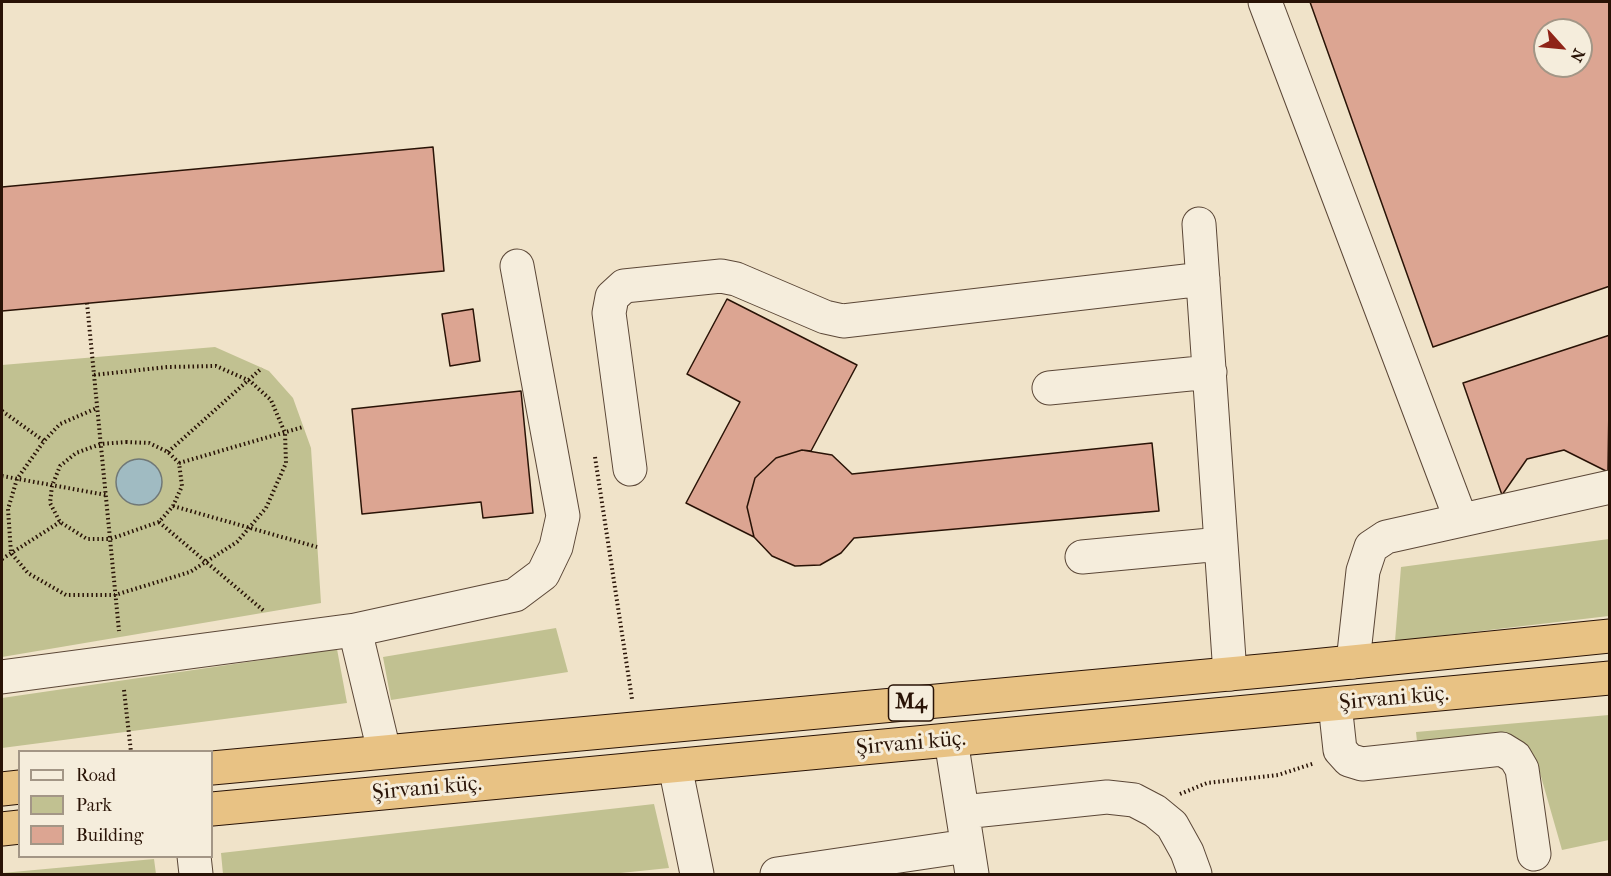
<!DOCTYPE html>
<html>
<head>
<meta charset="utf-8">
<style>
  body { margin:0 }
  #map { position:relative; width:1611px; height:876px; overflow:hidden; background:#f0e3c9; font-family:"IM FELL French Canon",serif }
  canvas { display:block }
  .frame { position:absolute; inset:0; border:3px solid #291306; pointer-events:none }
  .legend { position:absolute; left:18px; top:750px; width:195px; height:108px; box-sizing:border-box; background:#f5eddc; border:2px solid #a39686; margin:0; padding:8px 10px; list-style:none; font-size:18px; color:#291306 }
  .legend li { display:flex; align-items:center; gap:12px; height:30px }
  .legend b { width:30px; border:2px solid #a39686 }
  .north { position:absolute; left:1533px; top:18px; width:60px; height:60px; box-sizing:border-box; background:#f5eddc; border:2px solid #a39686; border-radius:50%; rotate:117deg; font-size:16px; font-weight:700; line-height:24px; text-align:center; color:#291306 }
  .north::after { content:''; display:block; margin:auto; width:21px; height:27px; background:#8f2418; clip-path:polygon(50% 0,100% 100%,50% 72%,0 100%) }
</style>
</head>
<body>
<div id="map">
<canvas width="1611" height="876"></canvas>
<div class="frame"></div>
<ul class="legend">
<li><b style="height:8px;background:#f5eddc"></b>Road</li>
<li><b style="height:16px;background:#c1c191"></b>Park</li>
<li><b style="height:16px;background:#dca592"></b>Building</li>
</ul>
<div class="north">N</div>
</div>
<script>
const g = document.querySelector('canvas').getContext('2d');
g.lineJoin = 'round';
function fillPath(path, color) { g.fillStyle = color; g.fill(path, 'evenodd'); }
const toPath = rows => new Path2D(rows.map(r => 'M' + r).join(''));
function trace(path, color, width, dash) { g.strokeStyle = color; g.lineWidth = width; g.lineCap = dash ? 'butt' : 'round'; g.setLineDash(dash || []); g.stroke(path); }
function label(font, color, halo, rows, align = 'center') {
  g.font = font + ' "IM FELL French Canon",serif'; g.lineWidth = 6; g.setLineDash([]); g.textBaseline = 'middle'; g.strokeStyle = halo; g.fillStyle = color; for (const [text, x, y, turn = 0] of rows) {
    g.save(); g.translate(x, y); g.rotate((+turn || 0) * Math.PI / 180); g.textAlign = isNaN(turn) ? turn : align; if (halo) g.strokeText(text, 0, 0); g.fillText(text, 0, 0); g.restore();
  }
}
fillPath(toPath([
  [215,347,269,371,293,398,311,448,321,603,2,657,2,365],
  [1609,539,1609,616,1395,641,1401,567],
  [556,628,568,672,391,700,383,657],
  [337,649,347,703,2,748,2,698],
  [1609,715,1609,840,1562,850,1538,766,1533,754,1526,748,1418,751,1416,732],
  [654,804,669,868,611,874,223,874,221,853],
  [154,859,156,874,2,874,2,873]
]), '#c1c191');
const water = toPath([
  '116 482a23 23 0 1 1 46 0a23 23 0 1 1-46 0Z'
]);
fillPath(water, '#a0bbc2');
trace(water, '#707877', 1.5);
const building = toPath([
  [1310,2,1610,2,1610,286,1433,347,1310,2],
  [1545,30,1581,30,1581,66,1545,66,1545,30],
  [433,147,444,271,2,311,2,187,433,147],
  [727,299,857,365,811,451,802,450,776,458,755,478,747,507,754,537,686,503,740,402,687,374,727,299],
  [473,309,480,361,450,366,442,314,473,309],
  [1610,335,1608,472,1564,450,1527,459,1502,495,1463,383,1610,335],
  [521,391,533,513,483,518,481,502,362,514,352,409,521,391],
  [1152,443,1159,511,854,538,841,553,820,565,795,566,772,556,754,537,747,507,755,478,776,458,802,450,832,455,852,474,1152,443]
]);
fillPath(building, '#dca592');
trace(building, '#291306', 1.5);
const minor = toPath([
  [1265,2,1461,520],
  [1199,224,1230,674],
  [1049,388,1210,372],
  [630,469,609,313,612,297,624,286,721,276,736,279,825,317,843,321,1203,279],
  [1082,557,1221,544],
  [355,630,515,595,543,574,556,547,563,516,517,266],
  [1353,662,1363,571,1371,547,1386,537,1610,487],
  [2,677,355,630,384,751],
  [1335,704,1340,750,1349,760,1362,764,1502,749,1515,757,1522,769,1534,854],
  [951,740,972,874],
  [675,766,697,874],
  [963,812,1107,797,1134,800,1155,811,1172,825,1187,852,1195,874],
  [194,856,196,874],
  [777,874,967,846]
]);
const highway = toPath([
  [212,768,1283,669,1610,636],
  [2,789,20,787],
  [212,809,1610,678],
  [2,829,20,827]
]);
trace(minor, '#5b4737', 35);
trace(highway, '#291306', 35);
trace(toPath([
  [87,303,119,631],
  [94,375,167,367,216,366,250,381,271,400,285,433,286,463,266,508,237,542,190,572,115,595,66,595,28,573,11,553,8,509,17,479,44,441,60,424,97,408],
  [2,411,44,441],
  [126,442,149,443,168,452,179,463,182,486,173,506,159,522,110,539,87,539,60,522,50,503,52,486,60,466,76,453,101,444,126,442],
  [168,452,262,368],
  [595,457,632,699],
  [179,463,303,427],
  [2,476,106,495],
  [173,506,317,547],
  [159,522,264,611],
  [2,559,60,522],
  [124,690,131,752],
  [1180,794,1207,783,1278,775,1315,763]
]), '#291306', 4, [1.5, 3]);
trace(minor, '#f5eddc', 33);
trace(highway, '#e8c284', 33);
for (const [x, y, w] of [
  [911,703,45]
]) { const box = new Path2D(); box.roundRect(x - w / 2, y - 18, w, 36, 4.5); g.fillStyle = '#f5eddc'; g.fill(box); trace(box, '#291306', 1.5); }
label('bold 21px', '#291306', null, [
  ["M4",911,703]
]);
label('22px', '#291306', '#f5eddc', [
  ["Şirvani küç.",1394,699,-5],
  ["Şirvani küç.",911,744,-5],
  ["Şirvani küç.",427,789,-5]
]);
</script>
</body>
</html>
